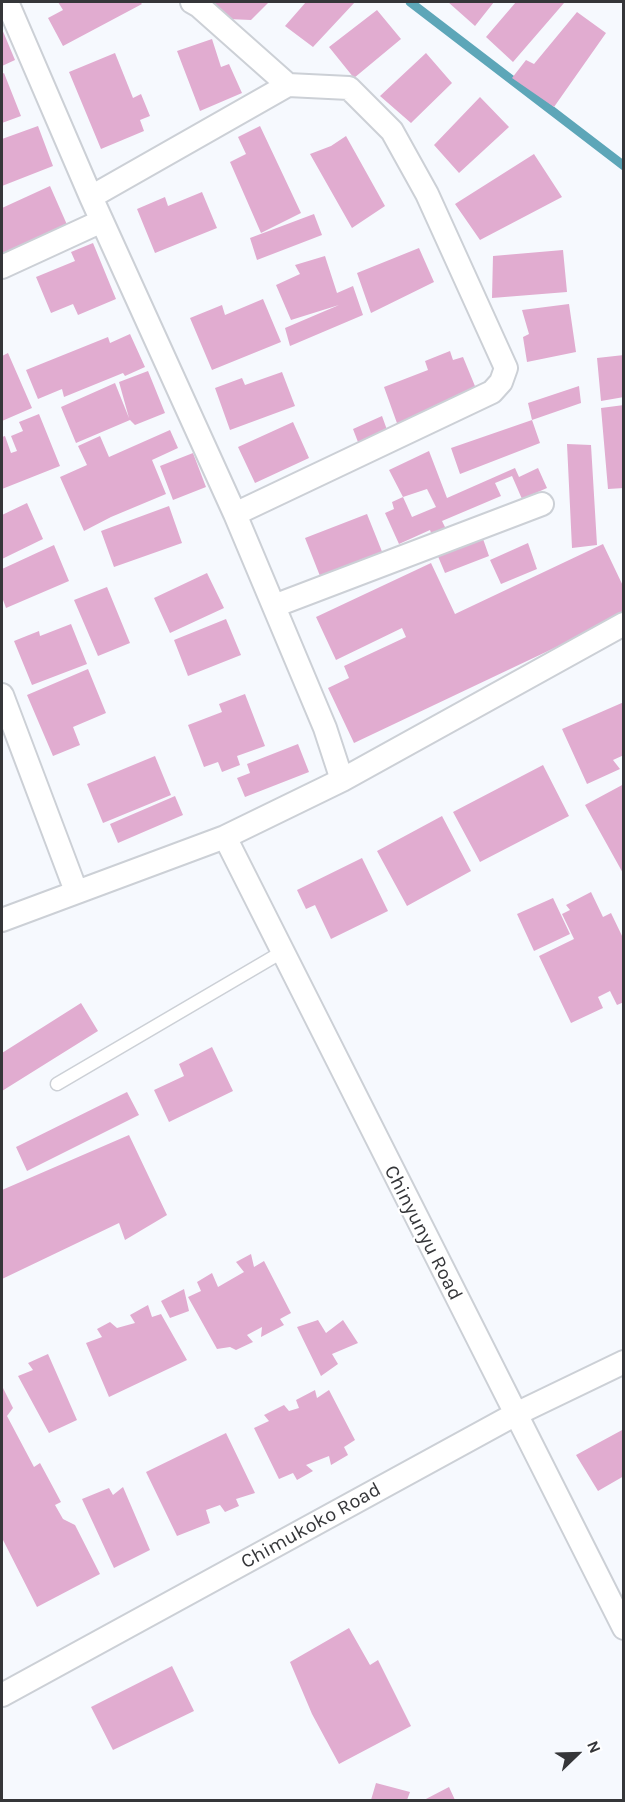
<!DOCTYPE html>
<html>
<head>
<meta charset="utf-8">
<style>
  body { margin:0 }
  #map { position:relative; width:625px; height:1802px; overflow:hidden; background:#f6f9fe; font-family:Karla,sans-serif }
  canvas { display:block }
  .frame { position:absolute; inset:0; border:3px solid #353639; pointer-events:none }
  .north { position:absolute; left:547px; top:1724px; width:60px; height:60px; -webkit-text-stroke:4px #fff; paint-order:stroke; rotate:67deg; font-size:16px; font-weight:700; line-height:24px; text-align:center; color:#353639 }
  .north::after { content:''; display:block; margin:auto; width:21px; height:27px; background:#353639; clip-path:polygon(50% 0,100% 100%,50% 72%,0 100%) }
</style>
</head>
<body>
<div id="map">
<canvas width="625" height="1802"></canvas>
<div class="frame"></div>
<div class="north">N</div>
</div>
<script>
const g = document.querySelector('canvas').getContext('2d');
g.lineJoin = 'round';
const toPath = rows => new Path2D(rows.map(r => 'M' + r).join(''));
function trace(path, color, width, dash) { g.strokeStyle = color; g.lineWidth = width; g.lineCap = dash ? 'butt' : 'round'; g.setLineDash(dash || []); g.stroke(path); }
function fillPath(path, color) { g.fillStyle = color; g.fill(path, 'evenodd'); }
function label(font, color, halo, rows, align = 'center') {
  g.font = font + ' Karla,sans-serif'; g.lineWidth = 4.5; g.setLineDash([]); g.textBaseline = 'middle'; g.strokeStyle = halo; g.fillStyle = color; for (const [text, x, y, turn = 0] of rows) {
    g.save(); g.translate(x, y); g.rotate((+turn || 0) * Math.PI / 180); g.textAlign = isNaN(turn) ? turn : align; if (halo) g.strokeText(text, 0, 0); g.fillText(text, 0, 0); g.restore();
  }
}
trace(toPath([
  [410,2,624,166]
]), '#5da6b8', 9);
fillPath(toPath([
  [58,2,140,2,142,4,63,46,48,18,63,10],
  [214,2,269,2,251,20,228,19],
  [306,2,355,2,313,47,285,26],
  [448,2,494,2,475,26],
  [516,2,562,2,564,3,513,62,486,37],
  [377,10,401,39,354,78,329,47],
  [577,12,606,33,554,107,512,78,526,60,534,64],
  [2,29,15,60,2,66],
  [212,39,221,67,229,64,242,93,200,111,177,51],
  [115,53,133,98,141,94,150,116,140,120,144,131,101,149,69,72],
  [426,53,452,83,411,123,380,96],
  [4,73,21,116,2,123,2,74],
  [480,97,509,127,459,173,434,145],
  [38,126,53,166,2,186,2,139],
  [260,126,301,213,261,233,230,162,246,154,238,137],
  [346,136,385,206,352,228,310,154,331,146],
  [534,154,562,197,480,240,455,204],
  [50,186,68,227,2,257,2,208],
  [202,192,217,228,155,253,137,209,165,197,168,206],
  [314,214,322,235,257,260,250,238],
  [93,243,116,299,78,315,73,304,51,313,36,277,75,261,71,252],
  [419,248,434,282,371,313,357,273],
  [563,250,567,292,492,298,493,256],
  [325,256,337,293,353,286,363,315,290,346,285,328,339,305,291,320,276,285,300,274,295,265],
  [263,299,281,342,212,370,190,318,222,305,225,315],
  [569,304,576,352,527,362,523,337,529,334,522,310],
  [130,334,145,367,125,376,123,373,64,397,62,389,38,399,26,370,108,337,110,343],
  [450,351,453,360,463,357,477,391,398,426,384,387,428,370,425,361],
  [8,353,32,408,2,421,2,356],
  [624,355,624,397,601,401,597,358],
  [148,371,165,413,135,425,130,420,76,443,61,407,115,383,129,418,119,382],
  [282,372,295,406,230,430,215,388,242,378,245,385],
  [579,386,581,403,532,420,540,443,460,474,451,448,532,420,528,403],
  [624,405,624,488,608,489,601,408],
  [39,414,60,466,2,489,2,437,5,436,11,453,17,451,11,436,23,431,19,422],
  [382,416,390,438,361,450,353,429],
  [293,422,309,458,255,483,238,447],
  [170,430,178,448,152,460,166,494,111,517,84,531,60,477,87,465,78,446,100,436,109,457],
  [567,444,591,445,597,545,572,548],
  [429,451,447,498,515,468,519,477,538,468,547,488,522,499,512,476,495,483,501,496,442,521,449,535,434,541,430,530,399,544,385,513,394,509,392,502,403,497,412,517,436,507,427,489,403,497,389,470],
  [193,453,206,487,173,500,160,466],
  [27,503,43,539,2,559,2,515],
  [169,506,182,543,114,567,101,531],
  [367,514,385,559,368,566,365,558,320,576,305,538],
  [482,536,489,556,445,573,437,554],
  [528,543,537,569,501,584,490,560],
  [603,544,624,588,624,615,354,743,328,688,349,678,344,666,406,637,402,628,336,660,316,617,431,563,455,614],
  [54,545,69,581,6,608,2,597,2,569],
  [207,573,224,608,170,633,154,598],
  [107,587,130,643,98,656,74,600],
  [226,619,241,655,188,676,174,640],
  [71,624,87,664,32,685,14,641,39,631,40,636],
  [88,669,106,713,73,727,80,745,53,756,27,695],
  [245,694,265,746,237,756,240,765,222,772,218,762,204,767,188,725,222,712,219,704],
  [624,702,624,755,613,760,620,769,587,784,562,729],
  [298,744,309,772,245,797,237,778,250,773,247,764],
  [155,756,171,795,103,823,87,784],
  [543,765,569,816,480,862,453,812],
  [624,784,624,875,585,805],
  [175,796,183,815,118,843,110,824],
  [442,816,471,871,407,906,377,851],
  [362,858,388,911,331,939,315,905,306,909,297,890],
  [591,892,603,917,611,913,624,940,624,1002,617,1005,610,991,598,997,603,1008,571,1023,539,956,574,939,562,914,570,910,566,905],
  [553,898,570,934,534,951,517,914],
  [81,1003,98,1031,2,1091,2,1053],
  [212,1047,233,1091,169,1122,154,1090,184,1076,179,1064],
  [127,1092,139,1115,27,1171,16,1147],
  [129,1135,167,1215,125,1240,119,1223,2,1279,2,1190],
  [251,1254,254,1267,264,1261,291,1313,280,1319,284,1325,261,1337,262,1327,247,1335,253,1342,236,1350,230,1347,217,1349,188,1297,201,1291,197,1282,212,1273,218,1287,244,1272,236,1262],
  [184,1289,189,1311,170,1318,161,1301],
  [148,1305,152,1317,161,1314,187,1360,109,1397,86,1343,102,1337,97,1329,110,1322,117,1328,135,1323,130,1315],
  [318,1320,326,1333,343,1320,358,1343,332,1354,338,1364,321,1376,297,1327],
  [48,1354,77,1420,49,1433,18,1376,33,1370,28,1363],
  [2,1386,13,1408,7,1416,34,1467,40,1463,61,1502,55,1505,63,1519,75,1525,100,1574,37,1607,2,1538],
  [315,1390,317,1398,329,1390,355,1440,344,1447,348,1455,331,1465,329,1456,306,1465,313,1471,297,1480,293,1473,279,1479,254,1428,269,1421,264,1415,284,1405,289,1411,299,1408,296,1400],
  [624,1429,624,1476,598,1491,576,1455],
  [226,1433,255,1493,236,1499,239,1506,225,1512,220,1505,206,1510,210,1523,177,1536,146,1472],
  [123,1487,150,1550,114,1568,82,1499,109,1488,113,1495],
  [349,1628,370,1665,378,1660,411,1726,339,1764,312,1714,290,1662],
  [172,1666,194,1711,113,1750,91,1707],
  [376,1783,410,1792,407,1800,371,1800],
  [449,1787,455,1800,424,1800]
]), '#e1acd0');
const service = toPath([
  [57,1084,282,952]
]);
const minor = toPath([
  [7,2,91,197],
  [192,2,199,6,288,85],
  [2,267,102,221],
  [235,514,492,392,501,382,506,368,427,194,392,131,349,88,288,85,91,197,235,514,325,728,342,780],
  [274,606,542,504],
  [2,695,76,891],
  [225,837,624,1628],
  [2,920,225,837,342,780,624,624],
  [2,1695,514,1415,624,1362]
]);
trace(service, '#ccd0d6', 15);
trace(minor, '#ccd0d6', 26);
trace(service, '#fff', 12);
trace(minor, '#fff', 22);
label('20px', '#353639', '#fff', [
  ["Chinyunyu Road",423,1233,63],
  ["Chimukoko Road",311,1526,-29]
]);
</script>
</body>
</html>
